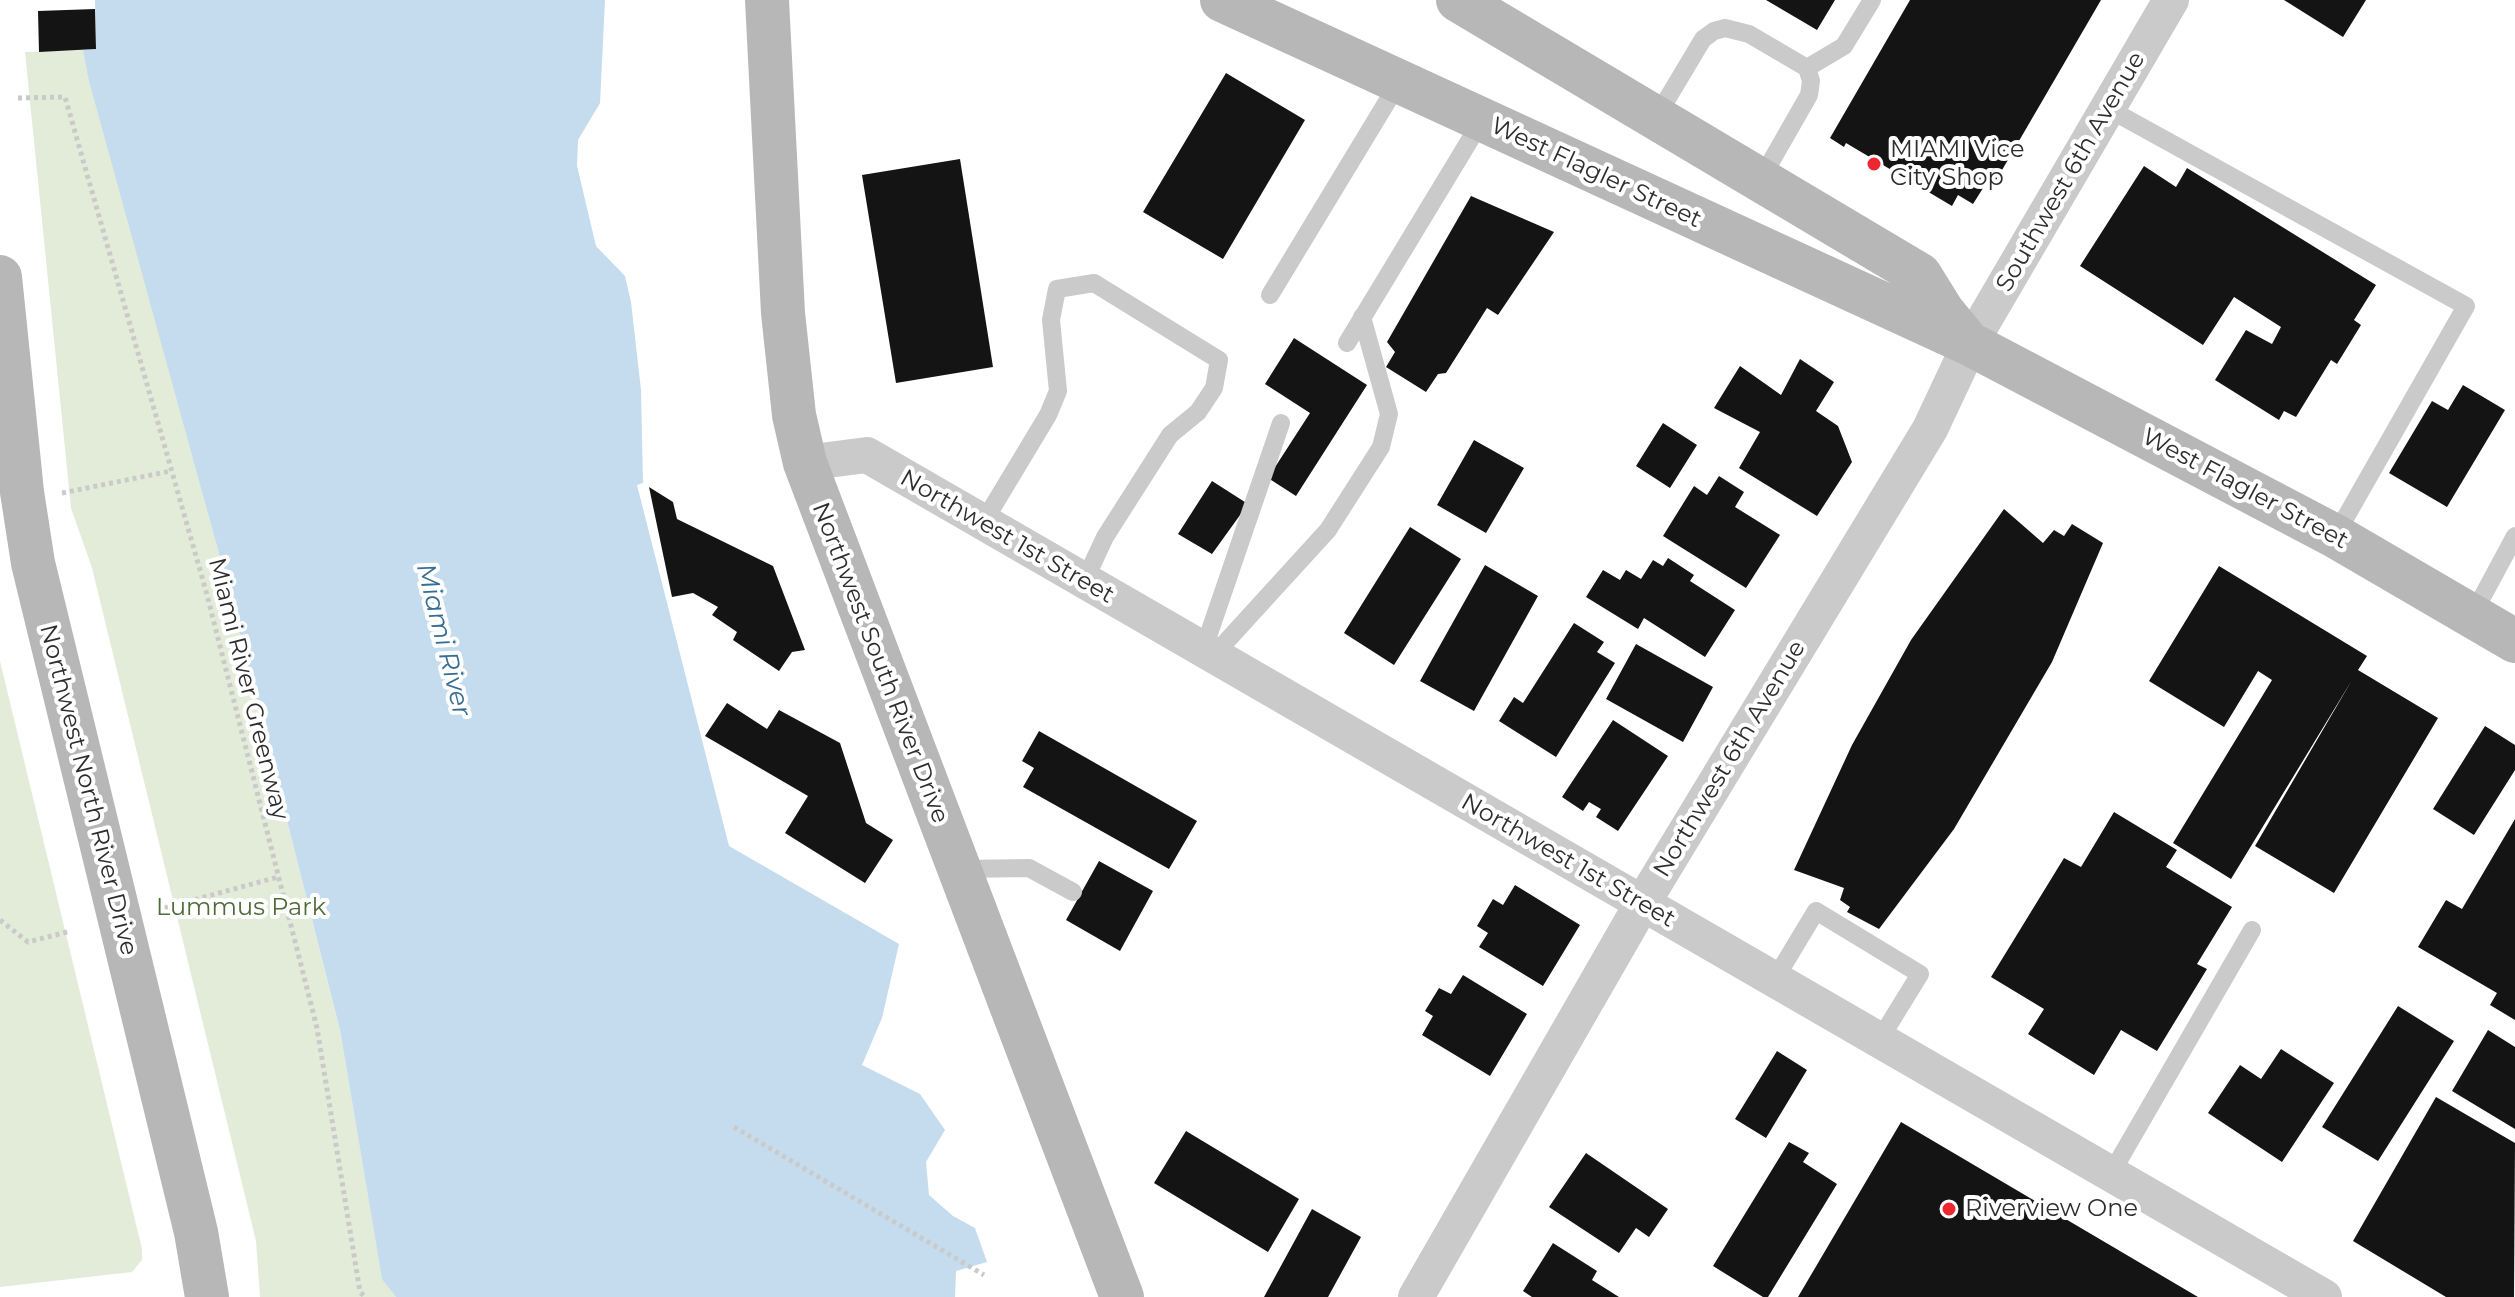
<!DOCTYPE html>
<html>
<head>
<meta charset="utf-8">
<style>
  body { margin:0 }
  canvas { display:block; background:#fff }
</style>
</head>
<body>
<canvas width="2515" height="1297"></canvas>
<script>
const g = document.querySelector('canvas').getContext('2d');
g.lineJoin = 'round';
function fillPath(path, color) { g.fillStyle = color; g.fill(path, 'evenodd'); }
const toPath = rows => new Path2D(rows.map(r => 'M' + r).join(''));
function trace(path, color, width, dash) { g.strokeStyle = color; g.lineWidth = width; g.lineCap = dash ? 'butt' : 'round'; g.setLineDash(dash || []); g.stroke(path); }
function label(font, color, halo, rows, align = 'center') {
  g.font = font + ' Montserrat,sans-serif'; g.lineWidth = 8; g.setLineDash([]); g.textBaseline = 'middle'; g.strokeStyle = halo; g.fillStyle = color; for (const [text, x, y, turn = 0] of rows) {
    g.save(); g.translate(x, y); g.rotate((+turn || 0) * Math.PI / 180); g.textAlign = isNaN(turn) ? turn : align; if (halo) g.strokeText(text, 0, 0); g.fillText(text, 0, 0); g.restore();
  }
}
fillPath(toPath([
  [83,50,223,568,340,1030,382,1278,396,1297,260,1297,256,1241,92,568,71,508,25,52],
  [0,661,142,1249,142,1260,132,1272,0,1287]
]), '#e3ecd9');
fillPath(toPath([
  [95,0,605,0,600,103,578,140,577,166,596,246,625,276,631,302,641,390,643,483,637,485,729,846,899,944,882,1018,862,1065,920,1094,945,1130,926,1162,929,1195,953,1216,975,1228,987,1262,956,1271,955,1297,396,1297,382,1279,340,1030,223,568,89,81,83,50,96,49]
]), '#c4dced');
fillPath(toPath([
  [1766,0,1835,0,1817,30],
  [1910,0,2101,0,1991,189,1985,185,1973,204,1958,195,1952,206,1846,143,1844,147,1830,138],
  [2284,0,2366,0,2343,37],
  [95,9,96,49,39,52,38,11],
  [1226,73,1305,120,1223,259,1143,212],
  [960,159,993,367,896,383,862,175],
  [2144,166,2176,187,2187,168,2376,285,2354,320,2361,325,2337,364,2331,360,2296,417,2284,411,2279,420,2215,380,2246,330,2272,344,2281,327,2234,297,2203,345,2080,266],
  [1471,196,1554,232,1498,315,1487,308,1446,373,1438,374,1426,392,1386,367,1395,352,1387,342],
  [1294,338,1367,385,1296,496,1268,478,1310,413,1265,384],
  [1800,359,1834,382,1816,411,1838,426,1852,462,1817,516,1739,468,1760,432,1714,408,1740,366,1781,395],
  [2463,385,2505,410,2447,507,2389,473,2432,401,2448,410],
  [1663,423,1697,445,1670,488,1636,466],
  [1474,440,1524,468,1486,533,1437,505],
  [1719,476,1744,492,1735,507,1780,535,1746,588,1663,536,1694,486,1707,495],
  [1212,481,1248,504,1212,554,1178,534],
  [649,487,673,502,677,519,773,566,805,650,792,652,779,671,733,640,737,632,712,615,718,607,693,593,672,597],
  [2004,509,2043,543,2054,530,2064,536,2072,524,2103,543,2052,662,1954,829,1879,929,1847,912,1850,907,1840,900,1844,888,1794,870,1852,745,1911,640],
  [1410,527,1461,559,1394,665,1344,633],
  [1668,558,1694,575,1690,581,1735,610,1705,657,1644,618,1638,629,1586,597,1603,570,1620,580,1626,570,1641,579,1653,560,1663,566],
  [1485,565,1538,596,1474,711,1420,681],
  [2219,566,2367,656,2358,670,2438,718,2334,893,2255,846,2352,680,2231,879,2173,843,2272,680,2258,671,2224,727,2149,681],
  [1574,623,1604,642,1597,652,1615,663,1556,757,1499,721,1514,697,1523,703],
  [1636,644,1713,687,1683,742,1606,699],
  [727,703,767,729,779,710,840,743,866,823,893,840,865,883,785,833,808,796,705,736],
  [1613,720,1668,756,1618,831,1596,817,1601,809,1589,802,1583,811,1562,797],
  [2485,726,2515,745,2515,770,2474,835,2433,809],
  [1039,731,1197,821,1169,869,1023,787,1034,768,1022,761],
  [2114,812,2177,850,2166,867,2232,907,2197,964,2207,969,2157,1051,2121,1030,2094,1075,2028,1034,2044,1009,1991,977,2064,858,2081,867],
  [2515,819,2515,1020,2490,1005,2497,993,2418,947,2446,900,2462,909],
  [1099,861,1153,891,1120,951,1066,920],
  [1515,885,1580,925,1543,986,1479,947,1488,933,1477,926,1493,899,1503,905],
  [1463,975,1527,1014,1490,1076,1422,1035,1433,1016,1425,1011,1439,988,1451,994],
  [2398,1006,2454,1041,2378,1161,2322,1127],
  [2488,1030,2515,1047,2515,1129,2452,1091],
  [2281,1049,2334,1083,2282,1162,2208,1113,2240,1065,2261,1079],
  [1777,1051,1807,1070,1766,1138,1735,1119],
  [2436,1097,2515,1143,2514,1297,2446,1297,2353,1241],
  [1901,1122,2198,1297,1798,1297],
  [1186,1131,1299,1199,1268,1252,1154,1183],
  [1789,1142,1809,1153,1803,1162,1837,1184,1768,1297,1763,1297,1713,1266],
  [1586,1153,1668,1209,1649,1237,1636,1228,1619,1253,1549,1207],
  [1312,1209,1361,1237,1328,1297,1264,1297],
  [1553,1243,1597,1271,1592,1280,1619,1297,1532,1297,1523,1291]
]), '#141414');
trace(toPath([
  [18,98,65,97,206,591,317,1028,360,1292,365,1297],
  [62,493,171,471],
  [164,908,278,877],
  [0,920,28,942,71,931],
  [734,1127,984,1275]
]), '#cacaca', 5, [4, 4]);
trace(toPath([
  [1807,68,1844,46,1872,0],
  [2109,109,2466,306,2335,536],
  [1657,116,1703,39,1714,31,1725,28,1749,34,1807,68,1811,81,1809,95,1761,179],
  [1270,295,1399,82],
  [1347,343,1482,120],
  [983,523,1048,415,1058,391,1051,320,1057,289,1094,283,1219,360,1214,388,1198,412,1170,435,1105,537,1084,582],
  [2472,616,2515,536],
  [1203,651,1281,423],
  [1213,656,1328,530,1381,447,1389,414,1362,317],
  [962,869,1029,868,1073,892],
  [1775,979,1816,911,1920,974,1880,1039],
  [2112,1172,2252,930]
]), '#cacaca', 18);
trace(toPath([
  [805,463,867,455,2324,1297],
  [1416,1297,1642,904,1930,429,1970,344,2171,0]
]), '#cacaca', 36);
trace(toPath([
  [767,0,783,313,794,415,805,463,1122,1297],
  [1222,0,1970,344,2335,536,2515,641],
  [1458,0,1920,275,1943,312,1966,340],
  [0,277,22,492,33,563,196,1232,207,1297]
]), '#b7b7b7', 44);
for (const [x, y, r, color] of [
  [1874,164,8,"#ed262f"],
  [1949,1209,8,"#ed262f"]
]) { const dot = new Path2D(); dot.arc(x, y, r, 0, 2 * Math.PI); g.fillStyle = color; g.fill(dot); trace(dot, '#fff', 3); }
label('24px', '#2d2d2d', '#fff', [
  ["MIAMI Vice",1890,150],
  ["City Shop",1890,178],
  ["Riverview One",1965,1209]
], 'left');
label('24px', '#2d2d2d', '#fff', [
  ["Southwest 6th Avenue",2071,172,-60],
  ["West Flagler Street",1596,173,25],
  ["West Flagler Street",2245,489,28],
  ["Northwest 1st Street",1007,537,30],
  ["Northwest South River Drive",880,663,69],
  ["Miami River Greenway",248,689,76],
  ["Northwest 6th Avenue",1730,759,-59],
  ["Northwest North River Drive",88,790,76],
  ["Northwest 1st Street",1568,861,30]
]);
label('24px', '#4e6b38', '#fff', [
  ["Lummus Park",241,908]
]);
label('italic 26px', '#376d93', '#fff', [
  ["Miami River",443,640,76]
]);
</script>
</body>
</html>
